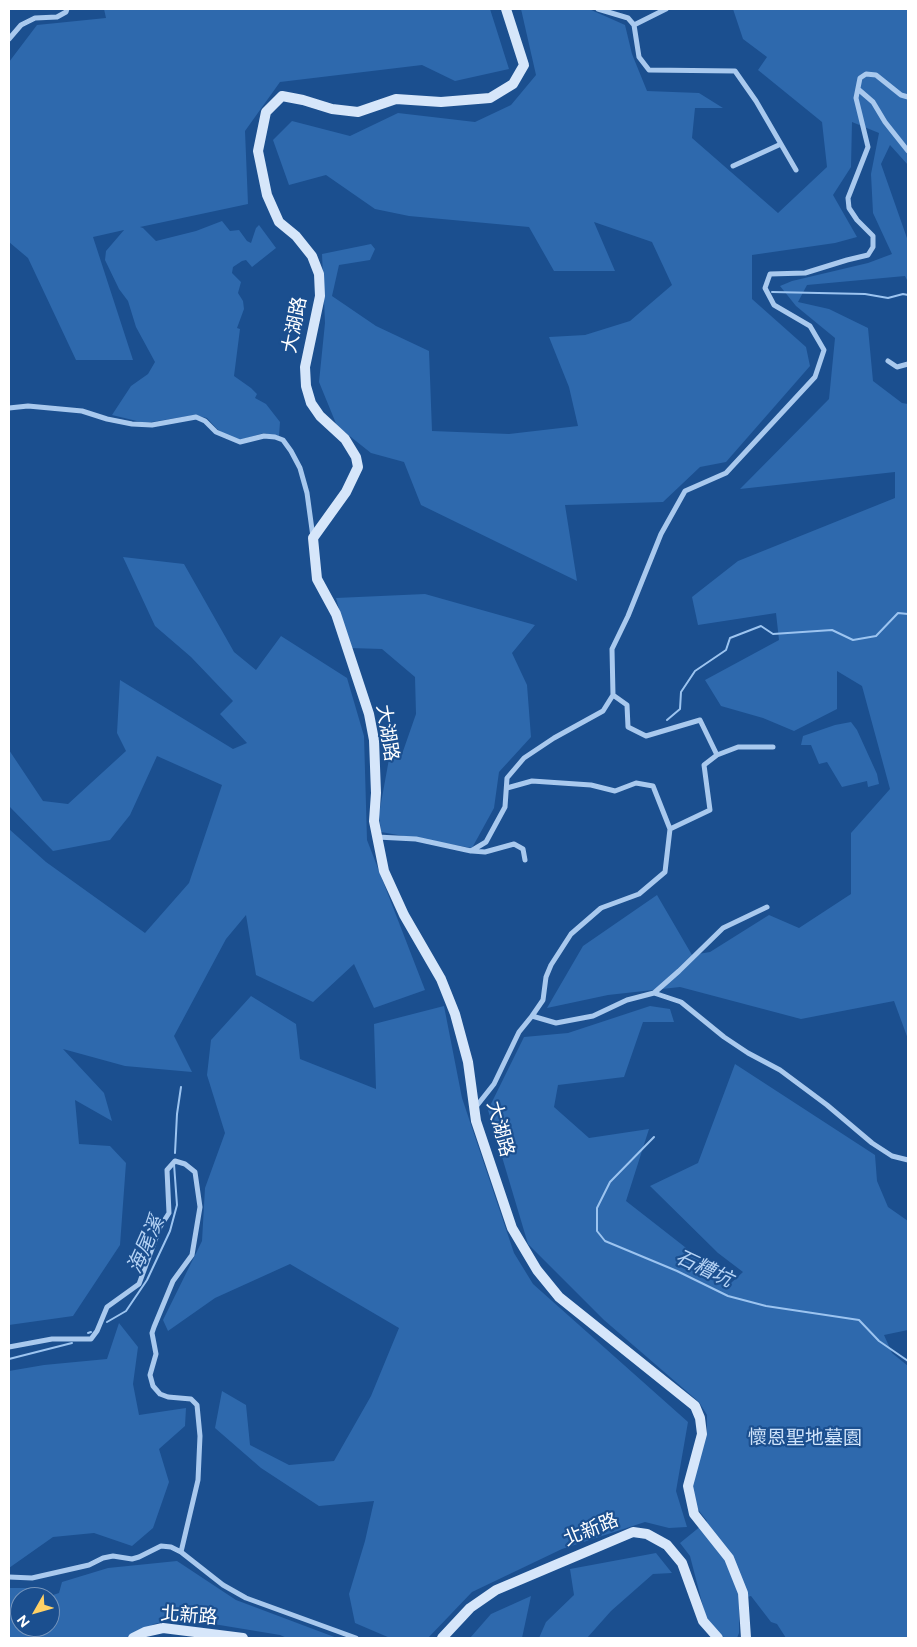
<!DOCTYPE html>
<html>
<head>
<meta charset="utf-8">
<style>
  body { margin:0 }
  #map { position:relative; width:917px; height:1647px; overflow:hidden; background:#1b4f8f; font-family:Figtree,sans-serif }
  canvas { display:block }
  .frame { position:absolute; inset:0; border:10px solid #fff; pointer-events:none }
  .north { position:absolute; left:10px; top:1587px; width:50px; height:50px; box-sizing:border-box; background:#1b4f8f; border:1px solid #7695bc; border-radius:50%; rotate:232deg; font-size:14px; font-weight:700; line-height:20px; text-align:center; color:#fff }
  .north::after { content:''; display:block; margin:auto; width:18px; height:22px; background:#ffd166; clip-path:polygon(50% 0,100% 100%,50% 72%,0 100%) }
</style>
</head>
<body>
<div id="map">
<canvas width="917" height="1647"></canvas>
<div class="frame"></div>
<div class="north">N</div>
</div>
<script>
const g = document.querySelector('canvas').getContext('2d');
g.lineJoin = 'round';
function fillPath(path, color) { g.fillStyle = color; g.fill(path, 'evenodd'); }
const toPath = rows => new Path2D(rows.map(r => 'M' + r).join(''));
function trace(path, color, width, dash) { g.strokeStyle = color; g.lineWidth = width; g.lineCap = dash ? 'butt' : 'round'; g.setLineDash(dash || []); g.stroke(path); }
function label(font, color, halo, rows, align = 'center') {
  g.font = font + ' Figtree,"Noto Sans TC",sans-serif'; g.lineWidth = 4.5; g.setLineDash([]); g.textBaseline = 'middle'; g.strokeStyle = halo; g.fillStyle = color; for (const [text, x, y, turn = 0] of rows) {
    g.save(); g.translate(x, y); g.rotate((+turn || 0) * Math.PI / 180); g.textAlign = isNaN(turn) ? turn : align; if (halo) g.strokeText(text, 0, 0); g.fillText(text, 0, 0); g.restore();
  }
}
fillPath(toPath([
  [104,9,490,9,509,69,455,81,422,65,280,82,245,131,248,204,140,227,143,228,156,241,196,231,222,221,230,231,239,230,247,241,251,243,256,228,259,225,276,248,252,267,246,260,242,261,233,267,232,273,241,282,238,293,243,301,244,309,237,328,240,329,234,376,251,388,257,394,255,398,266,404,280,422,279,436,264,433,240,440,230,438,217,429,207,418,195,415,145,423,112,415,131,386,148,374,155,362,136,327,128,301,119,289,105,260,106,251,124,230,93,237,133,360,76,360,28,258,9,242,9,62,37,25,106,18],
  [521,9,589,9,625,25,632,54,647,91,699,93,723,108,695,108,692,138,778,213,827,167,822,122,758,70,767,57,743,39,733,9,908,9,908,165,890,145,881,164,908,241,908,282,905,276,807,285,798,302,829,309,868,328,873,381,902,403,908,404,908,1039,894,1001,801,1019,680,987,608,995,547,1008,583,946,657,895,692,955,710,952,769,915,799,928,851,894,851,833,890,789,862,686,837,671,837,709,794,731,763,718,721,706,705,680,779,640,776,613,698,625,692,597,738,561,895,498,895,472,740,489,829,399,835,338,796,306,780,286,792,281,868,263,892,254,873,213,871,174,879,133,852,122,851,167,833,195,857,237,835,243,752,255,752,299,806,347,810,366,726,462,700,467,663,502,565,505,577,581,421,505,404,462,371,453,337,426,319,382,325,323,322,254,371,244,375,249,370,260,339,265,332,296,376,326,429,351,432,431,509,434,578,426,569,387,549,337,585,335,630,321,672,285,652,242,594,222,615,271,554,271,529,227,409,216,375,209,326,175,289,185,273,140,292,121,350,136,398,113,475,122,511,105,536,75],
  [123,557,184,564,234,652,256,670,281,636,347,678,364,736,367,840,425,990,374,1008,354,964,313,1002,256,975,246,915,226,939,174,1036,192,1072,125,1066,63,1049,104,1093,112,1121,75,1100,79,1144,110,1146,126,1163,120,1245,73,1316,9,1325,9,829,46,862,145,933,189,883,222,785,157,756,130,815,110,840,53,851,9,806,9,750,43,801,68,804,126,751,117,733,120,680,233,749,247,743,220,714,233,701,191,657,155,626],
  [425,594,535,625,512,653,527,685,531,737,499,772,494,808,472,848,381,832,379,814,389,759,401,757,416,714,415,677,382,649,350,648,336,598],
  [851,722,857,730,877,774,879,784,868,787,867,781,842,787,827,762,819,764,811,745,801,745,803,736,835,725],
  [251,996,296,1024,300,1059,376,1089,374,1024,444,1006,462,1098,514,1253,533,1284,688,1422,676,1491,687,1527,669,1528,645,1522,562,1549,472,1592,428,1638,390,1638,355,1623,349,1594,365,1541,374,1501,319,1506,261,1468,215,1428,222,1391,246,1405,250,1445,289,1465,334,1461,371,1396,399,1328,290,1264,215,1298,168,1331,163,1320,202,1241,205,1188,225,1133,207,1075,211,1040],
  [650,1006,670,1009,674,1022,643,1022,624,1077,558,1085,554,1107,589,1138,649,1129,626,1201,731,1283,743,1272,718,1253,650,1186,698,1163,735,1064,875,1155,877,1181,888,1207,908,1221,908,1330,884,1335,892,1353,908,1366,908,1638,786,1638,777,1624,771,1622,751,1596,739,1599,739,1633,737,1638,725,1638,714,1630,706,1618,690,1556,680,1543,707,1521,696,1507,693,1491,693,1481,707,1431,707,1415,699,1402,604,1320,528,1244,488,1110,524,1037,568,1033],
  [119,1323,138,1347,133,1384,139,1415,186,1408,185,1426,159,1449,169,1482,153,1528,132,1546,94,1533,53,1537,9,1568,9,1371,44,1365,107,1359],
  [656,1553,672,1573,653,1574,611,1611,587,1638,539,1638,546,1622,574,1595,570,1569],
  [177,1561,236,1600,337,1638,287,1638,280,1635,177,1618,154,1624,129,1638,9,1638,9,1588,30,1588,33,1597,20,1597,20,1627,50,1627,50,1597,47,1597,59,1593,62,1582,108,1568],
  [531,1596,522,1638,470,1638,491,1614]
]), '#2e69ad');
trace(toPath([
  [772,292,865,294,888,298,903,294,908,295],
  [667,720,680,709,681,692,695,671,726,650,730,638,761,626,773,634,832,630,853,640,876,636,898,613,908,614],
  [654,1137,610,1182,597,1208,597,1231,605,1241,677,1271,728,1296,766,1306,859,1320,879,1341,908,1361],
  [175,1153,177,1114,181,1087],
  [107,1322,126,1311,147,1280,170,1231,177,1205,174,1164],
  [88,1333,91,1332],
  [9,1359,72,1343]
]), '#9cc4f0', 2);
trace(toPath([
  [598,9,628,18,634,25,639,57,649,70,735,71,756,101,796,170],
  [634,25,666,9],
  [9,39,21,25,35,18,57,17,66,12,67,9],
  [858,89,873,102,885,122,908,151],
  [733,166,781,144],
  [888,361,897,367,908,364],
  [9,408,28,406,82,411,107,419,132,424,152,425,196,417,205,421,216,432,240,442,264,436,275,437,283,440,291,451,300,468,307,493,313,537],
  [613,695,627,705,628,727,646,736,700,720,717,755],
  [507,788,532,781,591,785,615,791,636,783,653,786,670,829,665,872,639,894,601,908,571,934,551,965,546,977,543,1000,532,1016],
  [670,829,710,810,704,765,717,755,738,747,773,747],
  [377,837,416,839,471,851,486,842,505,807,507,778,524,758,554,738,603,711,613,695,612,649,628,616,661,534,685,491,726,473,815,377,824,350,810,326,774,305,765,288,770,274,805,273,847,260,868,255,873,247,873,236,857,220,849,208,848,198,868,147,856,98,860,78,866,74,876,75,901,95,908,97],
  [472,851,485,852,514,844,523,849,525,860],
  [654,993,679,971,723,928,767,907],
  [475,1108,494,1084,519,1032,532,1016,556,1023,593,1016,627,1000,654,993,681,1002,724,1037,748,1053,780,1070,827,1105,872,1143,892,1156,908,1160],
  [9,1347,52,1339,91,1339,97,1331,107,1307,139,1284,160,1227,169,1213,167,1170,175,1161,185,1164,195,1172,200,1207,192,1255,173,1281,154,1327,152,1333,156,1354,150,1375,153,1386,160,1394,168,1397,191,1399,197,1405,200,1436,198,1480,181,1552],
  [9,1577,32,1578,89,1565,103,1558,113,1556,132,1559,139,1557,161,1546,171,1547,181,1552,223,1585,246,1598,356,1638]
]), '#a9c9ee', 5);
trace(toPath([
  [506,9,524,65,513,84,490,98,441,102,396,99,358,112,332,109,303,100,282,96,266,112,258,151,267,195,279,222,296,236,312,256,319,274,320,296,305,367,306,386,311,403,320,416,345,439,356,457,358,467,346,492,313,538,317,579,336,614,369,714,374,740,376,793,374,821,384,871,404,915,441,979,455,1014,468,1062,476,1121,512,1228,537,1270,559,1297,695,1406,700,1418,702,1434,688,1486,694,1514,729,1558,743,1593,746,1638],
  [133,1638,145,1632,163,1628,243,1638],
  [442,1638,470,1608,496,1590,633,1532,647,1534,667,1545,682,1563,703,1621,718,1638]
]), '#d6e6fa', 10);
label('19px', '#fff', '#1b4f8f', [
  ["大湖路",295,325,-79],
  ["大湖路",387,733,81],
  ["大湖路",500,1129,75],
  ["北新路",591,1530,-22],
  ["北新路",189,1616,4]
]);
label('19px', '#cfe3fa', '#1b4f8f', [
  ["懷恩聖地墓園",805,1438]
]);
label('italic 20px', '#b5d3f5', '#1b4f8f', [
  ["海尾溪",146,1245,-66],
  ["石糟坑",704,1269,25]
]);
</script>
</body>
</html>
